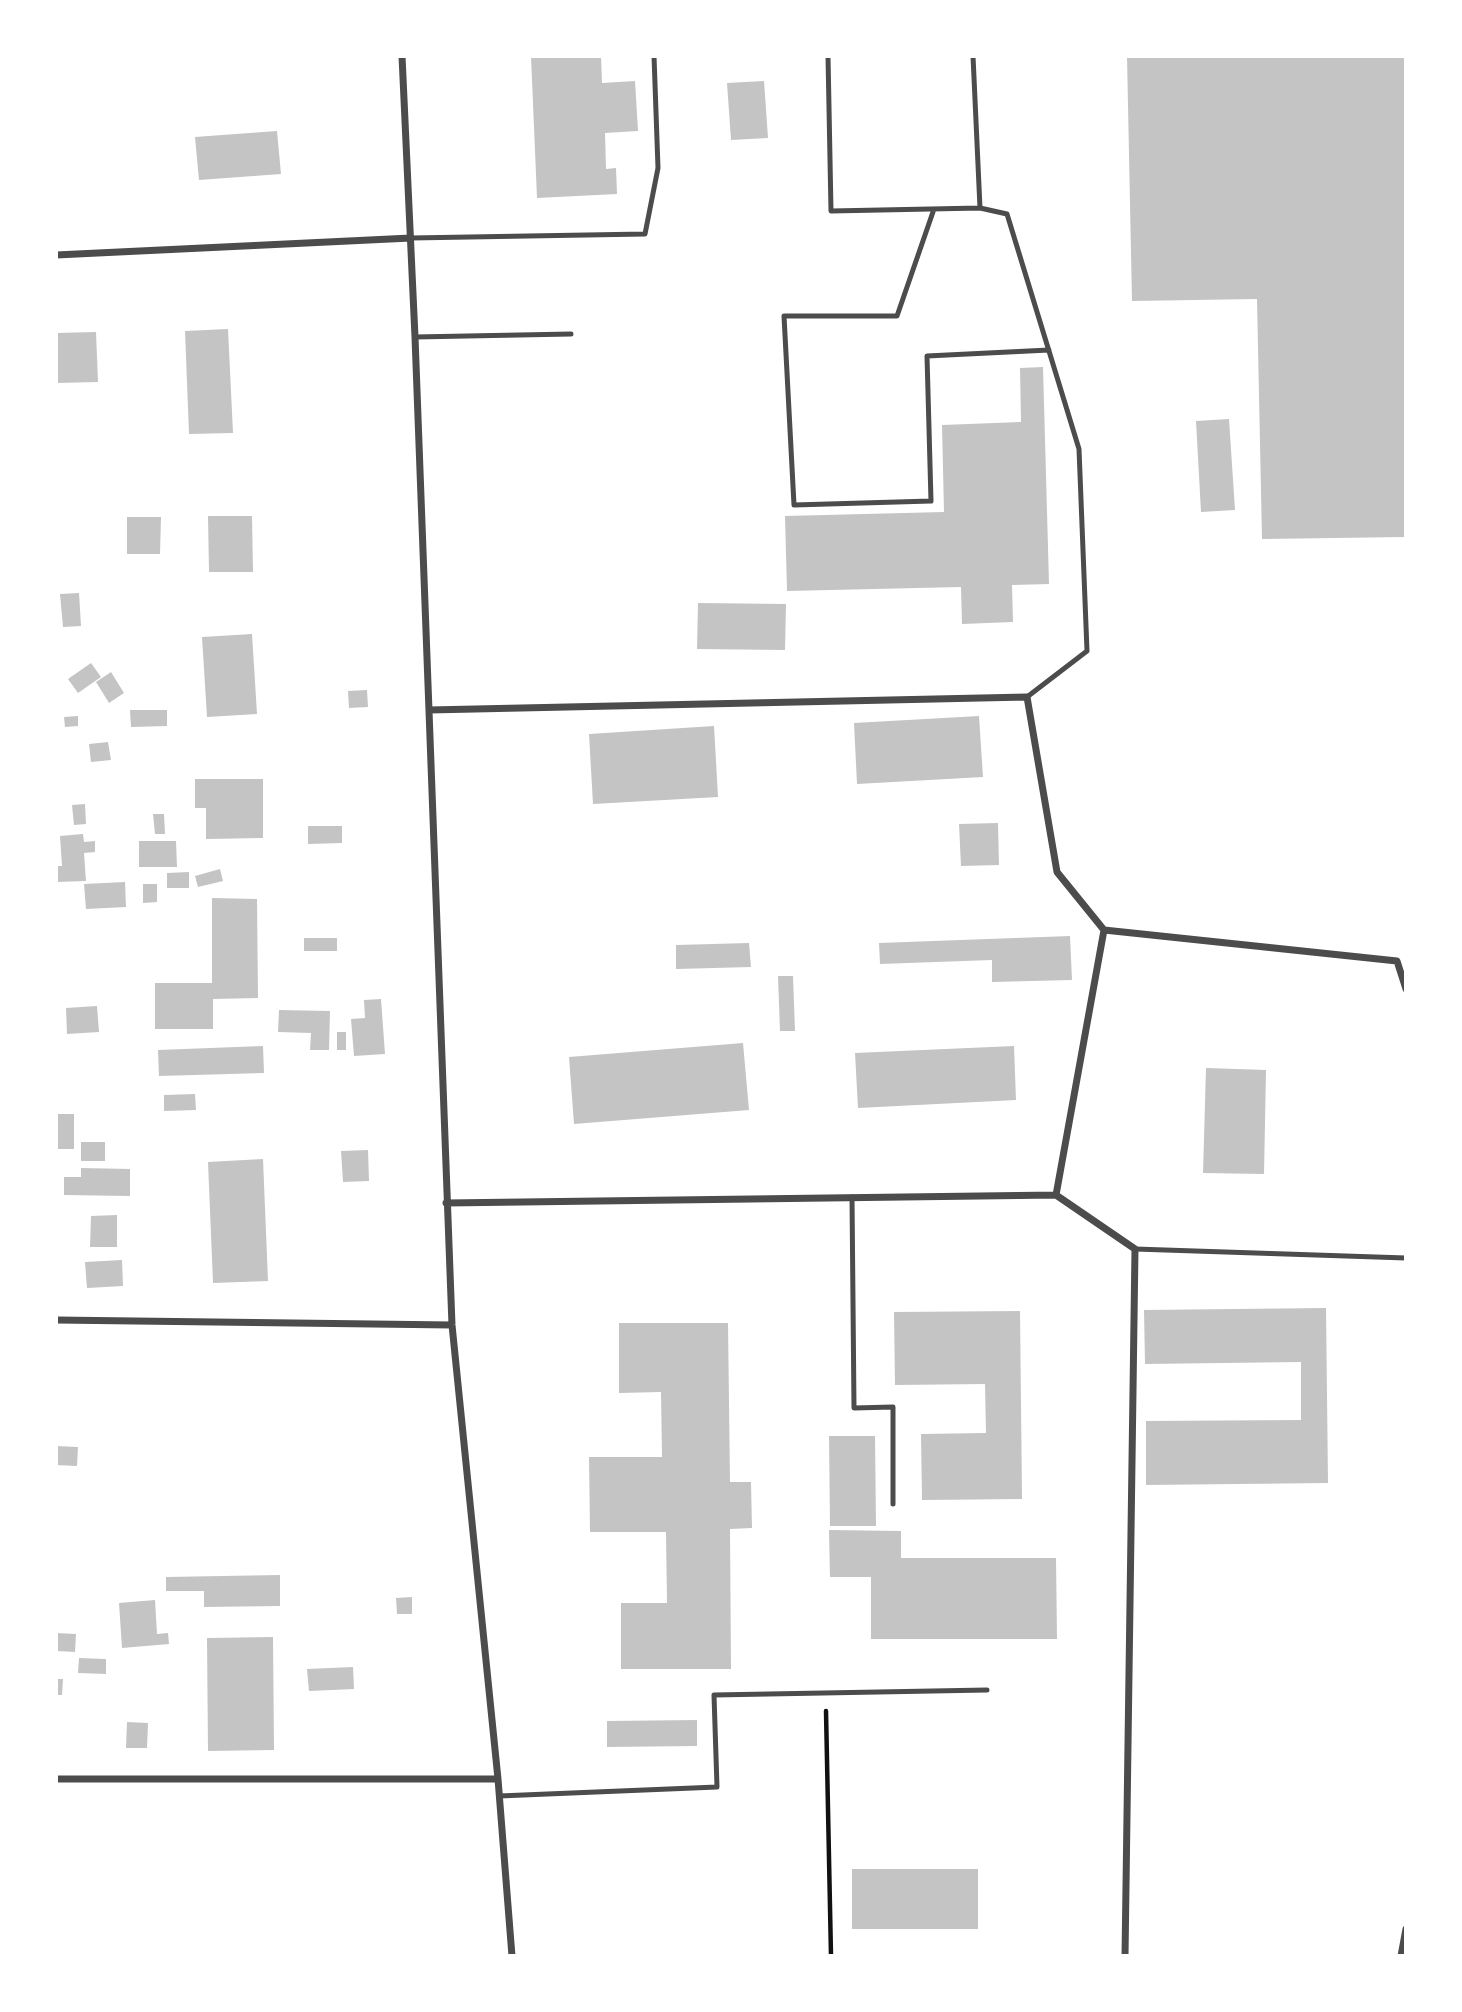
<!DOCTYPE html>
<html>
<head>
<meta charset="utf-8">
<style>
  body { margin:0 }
  #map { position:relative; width:1462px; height:2012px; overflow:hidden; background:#fff; font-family:"Roboto Condensed",sans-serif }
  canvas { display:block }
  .frame { position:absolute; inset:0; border:58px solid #fff; pointer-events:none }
</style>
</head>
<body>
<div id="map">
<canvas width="1462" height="2012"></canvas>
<div class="frame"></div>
</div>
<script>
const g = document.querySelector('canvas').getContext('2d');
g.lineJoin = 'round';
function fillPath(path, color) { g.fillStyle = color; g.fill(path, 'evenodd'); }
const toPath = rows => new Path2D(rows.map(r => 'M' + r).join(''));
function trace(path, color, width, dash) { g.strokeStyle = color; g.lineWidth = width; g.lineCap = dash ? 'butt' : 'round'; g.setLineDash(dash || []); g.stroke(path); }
fillPath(toPath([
  [531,56,601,56,602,83,635,81,638,131,605,133,606,169,616,168,617,194,537,198],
  [1127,56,1406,56,1406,537,1262,539,1257,299,1132,301],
  [764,81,768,138,731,140,727,83],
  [277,131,281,174,199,180,195,137],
  [228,329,233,433,189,434,185,331],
  [96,332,98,382,56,383,56,333],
  [1043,367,1049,584,1012,585,1013,622,962,624,961,587,787,591,785,516,944,512,942,425,1021,422,1020,368],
  [1229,419,1235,510,1201,512,1196,421],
  [208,516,252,516,253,572,209,572],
  [127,517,161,517,160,554,127,554],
  [79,593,81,626,63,627,60,594],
  [698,603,786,604,785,650,697,649],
  [252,634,257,714,207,717,202,637],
  [91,663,101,677,78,693,68,679],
  [111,672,124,693,109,703,96,682],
  [367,690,368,707,349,708,348,691],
  [130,710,167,710,167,726,131,727],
  [78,716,78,726,65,727,64,717],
  [979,716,983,777,857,784,854,723],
  [714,726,718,797,593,804,589,734],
  [108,742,111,760,91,762,89,744],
  [195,779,263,779,263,838,206,839,206,808,195,808],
  [85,804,86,824,74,825,72,805],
  [153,814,164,814,165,834,155,834],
  [998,823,999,865,961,866,959,824],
  [308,826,342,826,342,843,308,844],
  [83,834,84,842,95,841,95,852,84,853,86,881,56,882,56,866,62,866,60,836],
  [139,841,176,841,177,867,139,867],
  [220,869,223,881,198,887,195,876],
  [189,872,189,888,167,888,167,873],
  [125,882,126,907,86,909,84,884],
  [143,884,157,884,157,902,143,903],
  [212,898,257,899,258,998,213,999,213,1029,155,1029,155,983,212,983],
  [1070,936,1072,980,992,982,992,960,880,964,879,943],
  [304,938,337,938,337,951,304,951],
  [749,943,751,967,676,969,676,945],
  [778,976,793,976,795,1031,780,1031],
  [381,999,385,1054,354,1056,351,1019,365,1018,364,1000],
  [97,1006,99,1032,67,1034,66,1008],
  [279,1010,330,1011,329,1050,310,1050,311,1033,278,1032],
  [337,1032,346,1032,346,1050,337,1050],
  [743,1043,749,1110,574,1124,569,1057],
  [263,1046,264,1073,159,1076,158,1050],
  [1014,1046,1016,1100,858,1108,855,1053],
  [1206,1068,1266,1070,1264,1174,1203,1173],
  [195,1094,196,1110,164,1111,164,1095],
  [56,1114,74,1114,74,1149,56,1149],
  [81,1142,105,1142,105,1161,81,1161],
  [368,1150,369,1181,343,1182,341,1151],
  [263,1159,268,1281,213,1283,208,1162],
  [81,1168,130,1169,130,1196,64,1195,64,1177,81,1177],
  [117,1215,117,1247,90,1247,91,1216],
  [122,1260,123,1286,87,1288,85,1262],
  [1326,1308,1328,1483,1146,1485,1146,1421,1301,1420,1301,1362,1145,1364,1144,1310],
  [1020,1311,1022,1499,922,1500,921,1434,986,1433,985,1384,895,1385,894,1312],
  [619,1323,728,1323,730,1482,751,1482,752,1528,730,1529,731,1669,621,1669,621,1603,667,1603,666,1532,590,1532,589,1457,662,1457,661,1392,619,1393],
  [829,1436,875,1436,876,1526,830,1526],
  [56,1446,78,1447,77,1466,56,1465],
  [829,1530,901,1531,901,1558,1056,1558,1057,1639,871,1639,871,1577,830,1577],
  [280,1575,280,1606,204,1607,204,1591,166,1591,166,1577],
  [412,1597,412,1614,397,1614,396,1598],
  [155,1600,157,1634,168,1633,169,1644,122,1648,119,1603],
  [56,1633,76,1634,75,1652,56,1651],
  [273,1637,274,1750,208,1751,207,1638],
  [79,1658,106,1659,106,1674,78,1673],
  [353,1667,354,1689,309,1691,307,1669],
  [56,1679,63,1679,62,1695,56,1695],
  [697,1720,697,1746,607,1747,607,1721],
  [127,1722,148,1723,147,1748,126,1748],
  [852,1869,978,1869,978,1929,852,1929]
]), '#c4c4c4');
trace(toPath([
  [826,1711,831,1956]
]), '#111', 4.5);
trace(toPath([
  [828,56,831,211,980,208],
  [973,56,980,208,1007,214,1079,449,1087,651,1027,697],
  [934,209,897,316,784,316,794,505,931,501,927,356,1049,350],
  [411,238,645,234,658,168,654,56],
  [415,337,571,334],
  [852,1197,854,1408,893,1407,893,1504],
  [1135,1249,1406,1258],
  [499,1796,717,1787,714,1695,987,1690]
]), '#4c4c4c', 5);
trace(toPath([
  [402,56,415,337,452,1325,498,1779,512,1956],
  [56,255,411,238],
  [429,710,1027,697,1057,872,1104,930,1397,961,1406,989],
  [1104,930,1056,1195,1135,1249,1125,1956],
  [446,1203,1056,1195],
  [56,1320,452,1325],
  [56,1779,498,1779],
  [1401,1956,1406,1929]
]), '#4c4c4c', 7);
</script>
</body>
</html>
